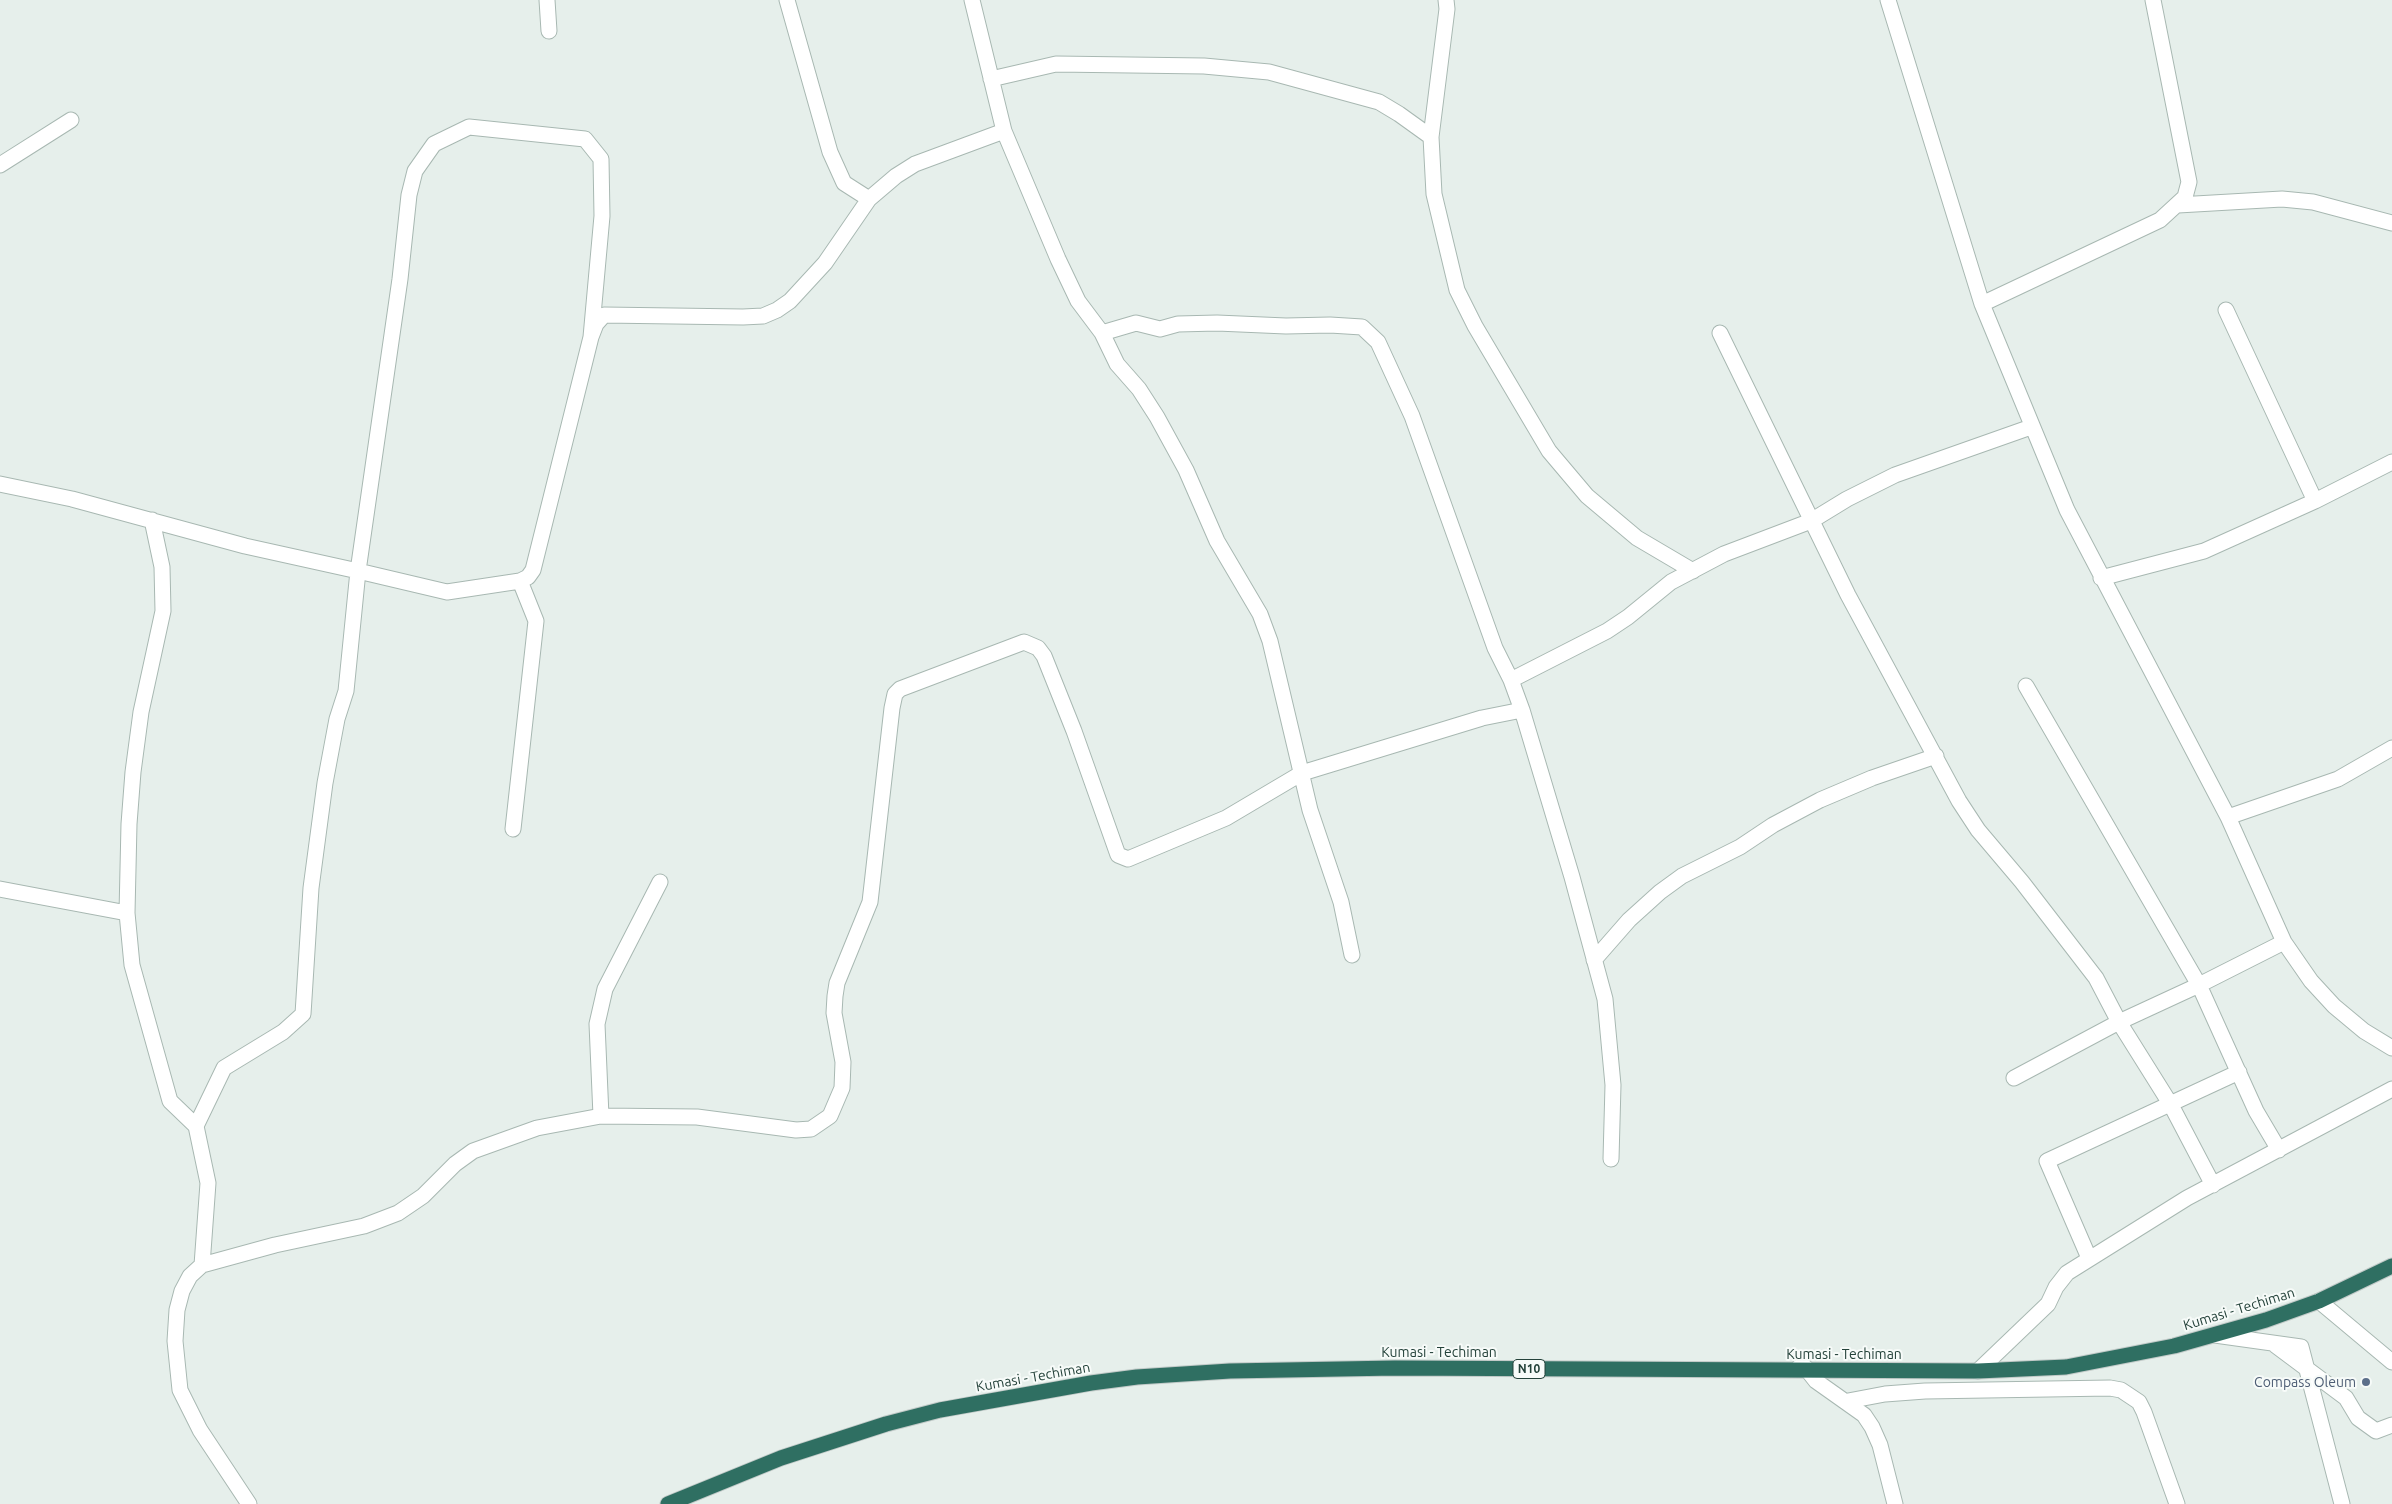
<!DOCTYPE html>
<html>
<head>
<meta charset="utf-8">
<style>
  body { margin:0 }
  canvas { display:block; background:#e6efeb }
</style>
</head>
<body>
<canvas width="2392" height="1504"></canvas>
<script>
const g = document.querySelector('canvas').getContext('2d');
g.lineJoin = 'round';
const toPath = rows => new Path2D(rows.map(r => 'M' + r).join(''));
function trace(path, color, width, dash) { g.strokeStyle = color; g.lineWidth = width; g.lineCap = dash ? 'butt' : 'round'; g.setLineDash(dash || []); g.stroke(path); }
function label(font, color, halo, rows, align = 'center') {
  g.font = font + ' Ubuntu,sans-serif'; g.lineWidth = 4; g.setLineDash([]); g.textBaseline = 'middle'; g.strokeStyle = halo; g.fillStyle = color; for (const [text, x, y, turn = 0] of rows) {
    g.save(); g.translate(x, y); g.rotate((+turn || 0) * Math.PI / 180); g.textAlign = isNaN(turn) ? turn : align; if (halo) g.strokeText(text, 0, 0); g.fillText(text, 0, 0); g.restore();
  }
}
const minor = toPath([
  [547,0,549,31],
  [787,0,830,152,844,183,869,199],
  [972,0,1004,131,1058,259,1078,301,1102,333,1117,364,1139,389,1157,417,1186,470,1217,541,1260,614,1270,641,1310,810,1341,902,1352,955],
  [1888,0,1982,304,2067,510,2228,817,2284,942,2311,981,2334,1006,2364,1031,2392,1048],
  [991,79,1056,64,1204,66,1269,72,1379,102,1399,114,1431,137,1434,194,1457,290,1475,326,1549,451,1587,496,1637,538,1693,571],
  [1431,137,1447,9,1446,0],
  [0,165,71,120],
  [2178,205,2282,199,2313,202,2392,223],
  [1982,304,2160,220,2185,197,2189,182,2153,0],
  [2226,310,2315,501],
  [1102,333,1136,323,1160,329,1178,324,1217,323,1286,326,1330,325,1362,327,1378,342,1412,416,1495,648,1511,680,1522,710,1572,877,1605,999,1613,1085,1611,1159],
  [1720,333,1848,595,1959,801,1978,830,2022,882,2096,978,2119,1022,2171,1105,2213,1185],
  [591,337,602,216,601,159,585,139,469,127,434,144,415,171,409,195,400,279,358,571,447,592,520,581,528,577,533,570,591,337,596,324,604,315,743,317,763,316,777,310,790,301,825,263,869,199,896,176,915,164,1004,131],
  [0,484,72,499,245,546,358,571,346,691,337,719,325,783,311,888,303,1014,283,1032,224,1068,196,1126,208,1183,202,1265],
  [152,520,162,567,163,611,141,712,133,772,129,824,127,913,132,965,170,1101,196,1126],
  [2101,578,2204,551,2315,501,2392,462],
  [1511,680,1607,631,1628,617,1671,582,1724,554,1811,521,1847,499,1895,475,2031,427],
  [2228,817,2338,779,2392,748],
  [513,829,536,621,520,581],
  [0,889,127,913],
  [1594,960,1629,920,1660,892,1682,876,1740,847,1773,825,1820,800,1872,778,1936,756],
  [2014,1078,2119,1022,2199,985,2026,686],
  [601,1116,597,1024,605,989,660,882],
  [2279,1150,2256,1111,2199,985,2284,942],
  [2089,1258,2047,1161,2239,1072],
  [2319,1301,2392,1362],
  [2215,1335,2301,1347,2342,1504],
  [2275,1345,2346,1398,2358,1418,2376,1431,2392,1425],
  [1799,1367,1805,1367,1816,1381,1864,1415,1872,1427,1880,1445,1895,1504],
  [1978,1371,2048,1304,2056,1287,2067,1273,2187,1198,2392,1089],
  [1848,1401,1885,1394,1925,1391,2110,1388,2121,1390,2139,1402,2144,1412,2177,1504],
  [249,1504,200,1430,180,1390,175,1341,177,1310,182,1291,190,1276,202,1265,275,1245,364,1226,398,1213,423,1196,455,1164,473,1151,537,1128,601,1116,697,1117,796,1130,811,1129,830,1116,842,1088,843,1062,834,1013,835,996,837,983,870,902,892,708,895,694,900,689,1024,642,1038,648,1044,656,1074,731,1118,855,1128,859,1226,818,1302,773,1482,718,1522,710]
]);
const highway = toPath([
  [668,1504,781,1458,886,1424,940,1410,1091,1383,1137,1377,1230,1371,1395,1368,1978,1371,2066,1367,2174,1346,2266,1320,2319,1301,2392,1266]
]);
trace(minor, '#a8b8b2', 17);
trace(highway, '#c2cac8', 17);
trace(minor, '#fff', 15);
trace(highway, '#2f6f62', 15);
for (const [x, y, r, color] of [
  [2366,1382,5,"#5c6f8a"]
]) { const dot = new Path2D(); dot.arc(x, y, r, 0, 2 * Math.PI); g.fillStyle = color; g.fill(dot); trace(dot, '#f7fbf9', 2); }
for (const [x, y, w] of [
  [1529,1369,32]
]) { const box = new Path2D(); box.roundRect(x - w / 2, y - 9.5, w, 19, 4); g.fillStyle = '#f7fbf9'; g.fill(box); trace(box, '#24423a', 1); }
label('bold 12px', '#24423a', null, [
  ["N10",1529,1369]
]);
label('14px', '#24423a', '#f7fbf9', [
  ["Kumasi - Techiman",2239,1309,-17],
  ["Kumasi - Techiman",1439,1352],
  ["Kumasi - Techiman",1844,1354],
  ["Kumasi - Techiman",1033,1377,-10]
]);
label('14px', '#4e5e75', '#f7fbf9', [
  ["Compass Oleum",2356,1382]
], 'right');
</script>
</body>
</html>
